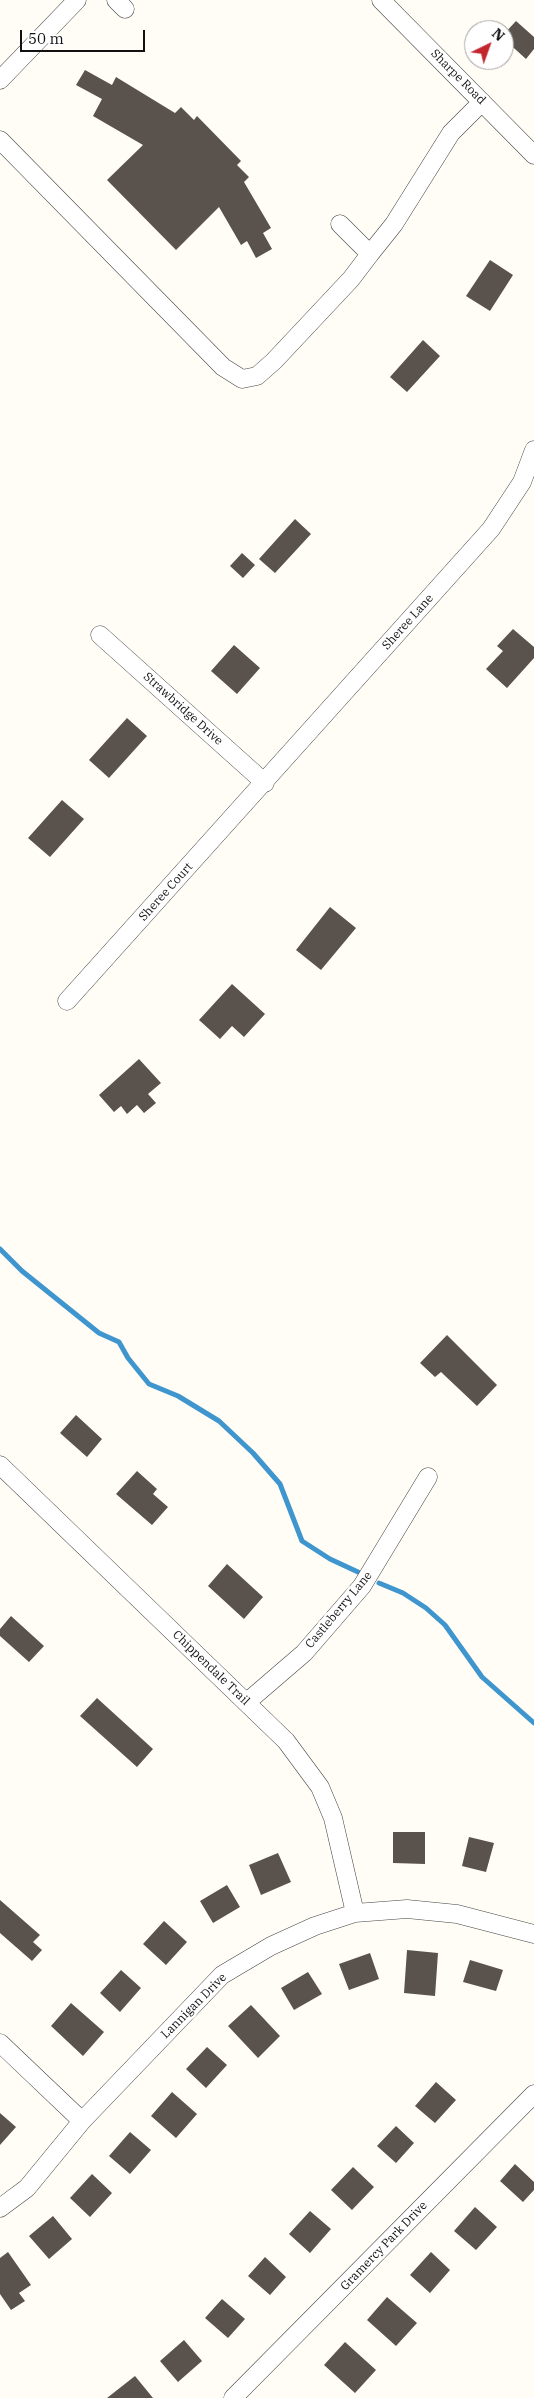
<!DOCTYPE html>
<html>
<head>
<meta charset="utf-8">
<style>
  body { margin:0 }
  #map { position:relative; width:534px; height:2398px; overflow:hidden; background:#fffdf5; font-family:"IBM Plex Serif",serif }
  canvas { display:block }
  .north { position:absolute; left:464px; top:20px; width:50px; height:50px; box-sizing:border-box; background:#fff; border:1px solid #a0a0a0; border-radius:50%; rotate:42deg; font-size:14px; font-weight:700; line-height:20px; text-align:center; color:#111 }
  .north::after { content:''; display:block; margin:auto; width:18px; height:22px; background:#c4262e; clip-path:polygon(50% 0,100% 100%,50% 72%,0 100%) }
  .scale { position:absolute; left:20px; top:30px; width:125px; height:22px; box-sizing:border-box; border:2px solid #111; border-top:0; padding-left:6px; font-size:15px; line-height:18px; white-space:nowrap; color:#111; -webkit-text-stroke:4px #fff; paint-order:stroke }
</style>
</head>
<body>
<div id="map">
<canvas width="534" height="2398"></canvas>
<div class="north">N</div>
<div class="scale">50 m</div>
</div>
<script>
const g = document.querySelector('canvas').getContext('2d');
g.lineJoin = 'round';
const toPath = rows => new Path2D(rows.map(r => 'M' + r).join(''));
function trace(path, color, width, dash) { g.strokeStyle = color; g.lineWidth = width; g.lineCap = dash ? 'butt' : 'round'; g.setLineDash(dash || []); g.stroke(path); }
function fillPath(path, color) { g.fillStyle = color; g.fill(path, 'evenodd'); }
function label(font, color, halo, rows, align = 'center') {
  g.font = font + ' "IBM Plex Serif",serif'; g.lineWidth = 5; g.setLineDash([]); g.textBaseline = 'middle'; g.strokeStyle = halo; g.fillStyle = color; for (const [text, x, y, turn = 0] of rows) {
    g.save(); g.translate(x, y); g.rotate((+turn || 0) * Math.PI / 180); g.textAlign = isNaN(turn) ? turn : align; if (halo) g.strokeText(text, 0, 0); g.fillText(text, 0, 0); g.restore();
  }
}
trace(toPath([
  [0,1249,22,1271,99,1333,119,1342,128,1358,149,1384,178,1396,219,1421,253,1453,280,1484,302,1541,330,1559,358,1572],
  [379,1583,403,1593,426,1608,445,1625,482,1677,534,1723]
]), '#3f96cf', 5);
fillPath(toPath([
  [516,21,534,37,534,49,526,59,504,39,504,34],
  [85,70,112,85,116,77,175,113,181,107,194,120,197,116,241,161,237,165,249,177,244,182,271,228,263,233,272,249,256,258,247,241,241,245,219,207,176,250,107,180,143,145,93,116,102,99,76,85],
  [490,260,513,275,490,311,466,296],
  [423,340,440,356,407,392,390,377],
  [295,519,311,534,275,573,259,559],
  [242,553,255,565,243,578,230,566],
  [513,629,534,647,534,658,507,688,486,669,503,651,497,646],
  [234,645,260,668,237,694,211,671],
  [127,718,147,736,109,778,89,760],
  [62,800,84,819,50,857,28,838],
  [330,907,356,928,321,970,296,950],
  [232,984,265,1014,244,1037,232,1026,220,1039,199,1020],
  [139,1059,161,1083,148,1094,156,1103,144,1113,137,1105,127,1114,121,1106,114,1112,99,1095],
  [447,1335,497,1385,477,1406,441,1372,435,1377,420,1363],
  [76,1415,102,1439,87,1457,60,1433],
  [137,1471,157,1489,153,1494,168,1507,152,1525,116,1494],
  [227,1564,263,1597,244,1619,208,1586],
  [11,1616,44,1646,29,1662,0,1636,0,1629],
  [97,1698,153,1749,137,1767,80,1716],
  [393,1832,425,1832,425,1864,393,1863],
  [469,1837,494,1843,486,1872,462,1866],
  [278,1853,291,1882,261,1895,249,1865],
  [227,1885,240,1907,213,1923,200,1901],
  [0,1900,40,1935,33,1942,42,1950,32,1961,0,1933],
  [164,1921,187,1942,166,1965,143,1944],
  [407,1950,438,1953,435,1996,404,1993],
  [370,1953,379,1979,349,1990,339,1964],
  [470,1960,503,1970,496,1991,463,1982],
  [121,1970,141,1988,120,2012,100,1993],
  [308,1972,322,1994,294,2010,281,1988],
  [71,2003,104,2032,83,2056,51,2026],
  [251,2005,280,2036,258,2058,228,2026],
  [207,2047,227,2065,206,2088,186,2069],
  [436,2082,456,2100,435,2123,415,2106],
  [172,2092,197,2114,176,2138,151,2116],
  [0,2113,16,2127,0,2145],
  [396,2126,414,2143,396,2163,377,2146],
  [130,2132,151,2150,130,2174,109,2156],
  [515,2164,534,2182,534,2190,523,2202,500,2181],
  [353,2167,374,2187,352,2210,331,2190],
  [92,2174,112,2193,90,2217,70,2198],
  [475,2207,497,2227,476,2250,454,2231],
  [310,2211,331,2229,310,2253,289,2234],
  [53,2216,72,2239,49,2259,29,2236],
  [8,2252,31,2285,19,2293,25,2301,11,2310,0,2294,0,2258],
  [431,2252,450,2270,430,2293,410,2275],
  [265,2257,286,2277,270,2295,248,2276],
  [387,2297,417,2323,396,2346,367,2320],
  [222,2299,245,2319,228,2338,205,2318],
  [184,2340,202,2361,178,2382,160,2361],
  [345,2342,376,2370,355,2393,324,2365],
  [135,2376,153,2398,107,2398]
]), '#5a524d');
const minor = toPath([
  [116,0,125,9],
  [381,0,534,155],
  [0,80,77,0],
  [0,140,223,367,242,379,257,376,274,361,351,279,370,254],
  [340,224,370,254,394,224,451,133,482,102],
  [100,635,265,783],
  [67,1001,491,529,522,482,534,450],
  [0,1465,286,1741,320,1787,333,1818,355,1913],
  [247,1702,304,1653,362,1586,428,1477],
  [0,2043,82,2121],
  [0,2208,27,2188,82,2121,222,1975,271,1946,315,1926,355,1913,407,1909,457,1914,534,1934],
  [233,2398,534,2094]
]);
trace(minor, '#444', 19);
trace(minor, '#fff', 18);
label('12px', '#111', '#fff', [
  ["Sharpe Road",458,77,45],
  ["Sheree Lane",408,622,-48],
  ["Strawbridge Drive",183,709,42],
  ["Sheree Court",166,892,-48],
  ["Castleberry Lane",339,1610,-50],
  ["Chippendale Trail",211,1668,44],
  ["Lannigan Drive",194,2006,-45],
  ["Gramercy Park Drive",384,2246,-46]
]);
</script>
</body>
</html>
